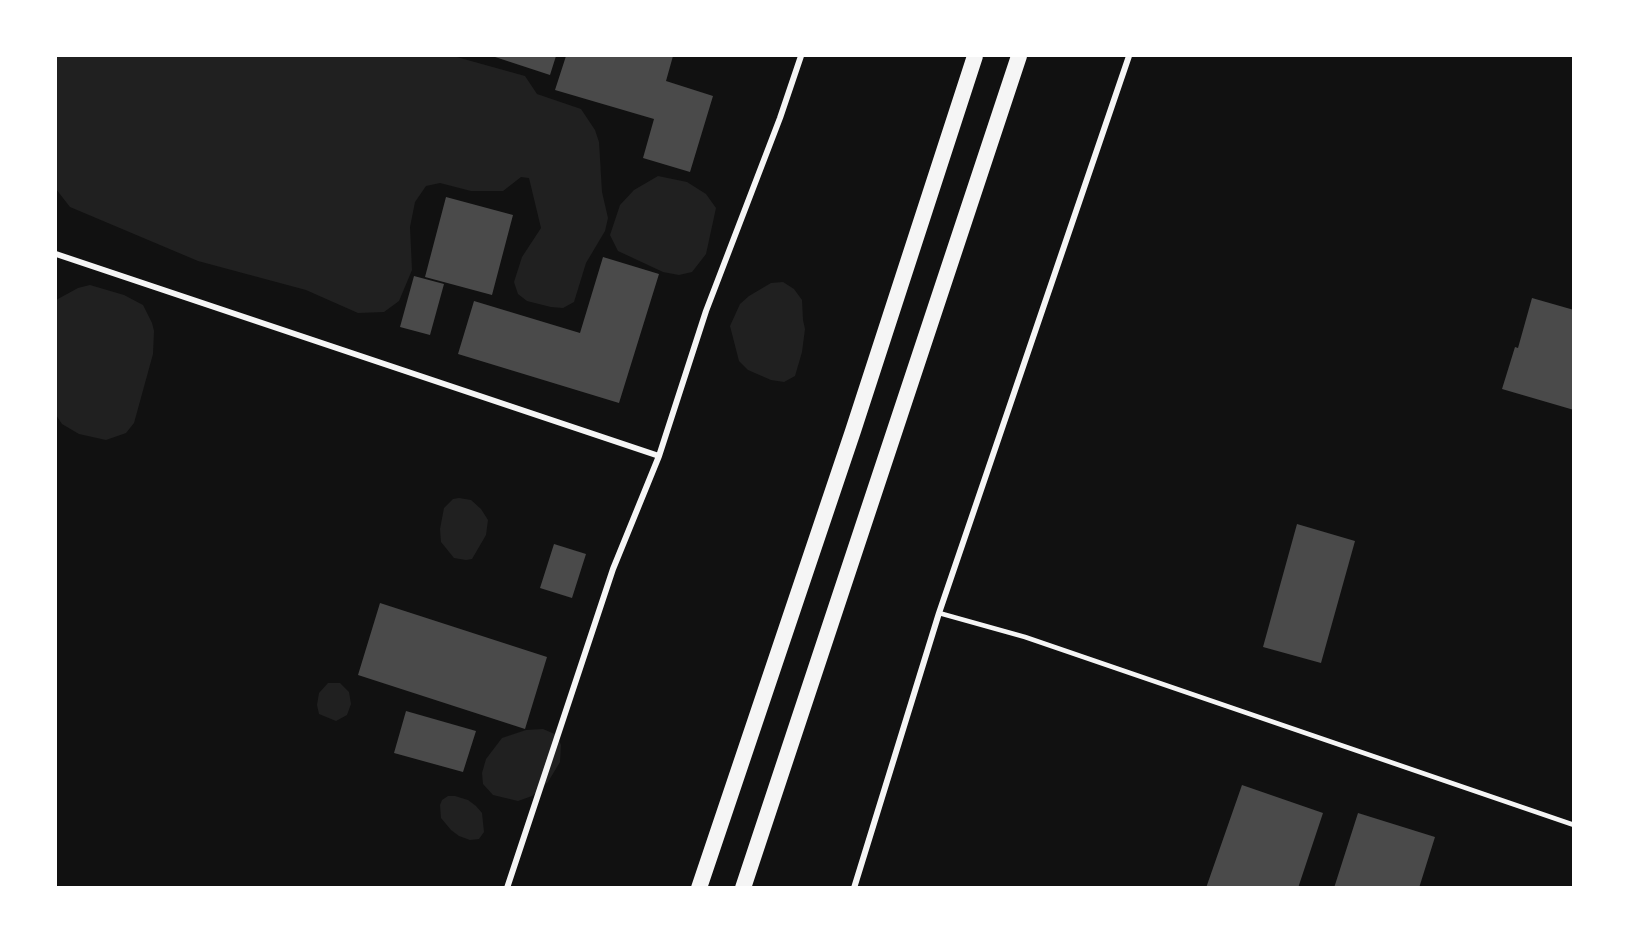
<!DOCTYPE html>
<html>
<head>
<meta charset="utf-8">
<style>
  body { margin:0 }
  #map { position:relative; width:1629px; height:943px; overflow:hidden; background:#111; font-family:"Alegreya Sans",sans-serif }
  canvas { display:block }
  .frame { position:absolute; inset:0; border:57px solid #fff; pointer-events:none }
</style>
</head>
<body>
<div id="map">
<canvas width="1629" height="943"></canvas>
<div class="frame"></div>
</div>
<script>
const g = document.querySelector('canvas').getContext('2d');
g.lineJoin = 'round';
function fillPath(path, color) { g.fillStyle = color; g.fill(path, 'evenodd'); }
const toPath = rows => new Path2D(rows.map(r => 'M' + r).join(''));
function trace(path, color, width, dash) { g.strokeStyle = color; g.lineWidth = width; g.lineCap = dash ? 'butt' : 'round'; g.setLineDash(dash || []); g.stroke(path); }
fillPath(toPath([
  [56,56,453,56,525,76,537,94,581,109,595,130,599,142,602,192,608,218,605,231,586,263,574,302,563,308,551,307,527,301,518,294,514,282,522,257,541,228,529,178,521,177,503,191,471,191,440,183,426,186,415,202,410,227,412,270,399,301,384,312,358,313,306,290,198,261,70,207,56,189],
  [658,176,687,182,706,194,716,208,706,254,692,272,679,275,663,272,618,251,610,235,620,205,634,190],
  [783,282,794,289,802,300,803,320,805,329,802,352,795,376,784,382,771,380,748,370,739,361,730,326,740,304,749,296,771,283],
  [90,285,124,295,143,305,152,323,154,331,153,354,134,423,126,433,106,440,79,434,62,424,56,415,56,300,78,288],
  [459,498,471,500,481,509,488,520,486,535,472,559,466,560,454,558,441,542,440,529,444,508,453,499],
  [328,683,340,683,349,692,351,704,347,715,336,721,319,714,317,705,319,693],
  [543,729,557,735,561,745,560,762,548,782,532,796,518,801,493,795,483,784,482,773,486,759,502,738,526,730],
  [448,796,455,796,468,800,476,806,482,813,484,832,479,839,470,840,459,836,451,830,441,818,440,805,442,800]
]), '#202020');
fillPath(toPath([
  [492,56,556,56,550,75],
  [566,56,673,56,666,81,713,96,690,172,643,158,654,119,555,90],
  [446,197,513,215,492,295,425,277],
  [603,257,659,274,619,403,458,354,474,301,580,333],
  [414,276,444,284,430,335,400,327],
  [1532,298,1574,310,1574,410,1502,389,1515,347,1518,348],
  [1297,524,1355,541,1321,663,1263,647],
  [554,544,586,554,572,598,540,588],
  [380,603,547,657,525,729,358,675],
  [406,711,476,731,463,772,394,753],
  [1242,785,1323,813,1298,888,1206,888],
  [1358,813,1435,837,1419,888,1334,888]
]), '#4a4a4a');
trace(toPath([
  [939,613,1025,637,1574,825]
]), '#f5f5f5', 4.5);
trace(toPath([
  [56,254,659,456],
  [507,888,613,569,659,456,706,311,780,118,801,56],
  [854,888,939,613,1129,56]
]), '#f5f5f5', 6);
trace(toPath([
  [699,888,853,431,975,56],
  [743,888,1019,56]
]), '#f5f5f5', 16);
</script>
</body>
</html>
